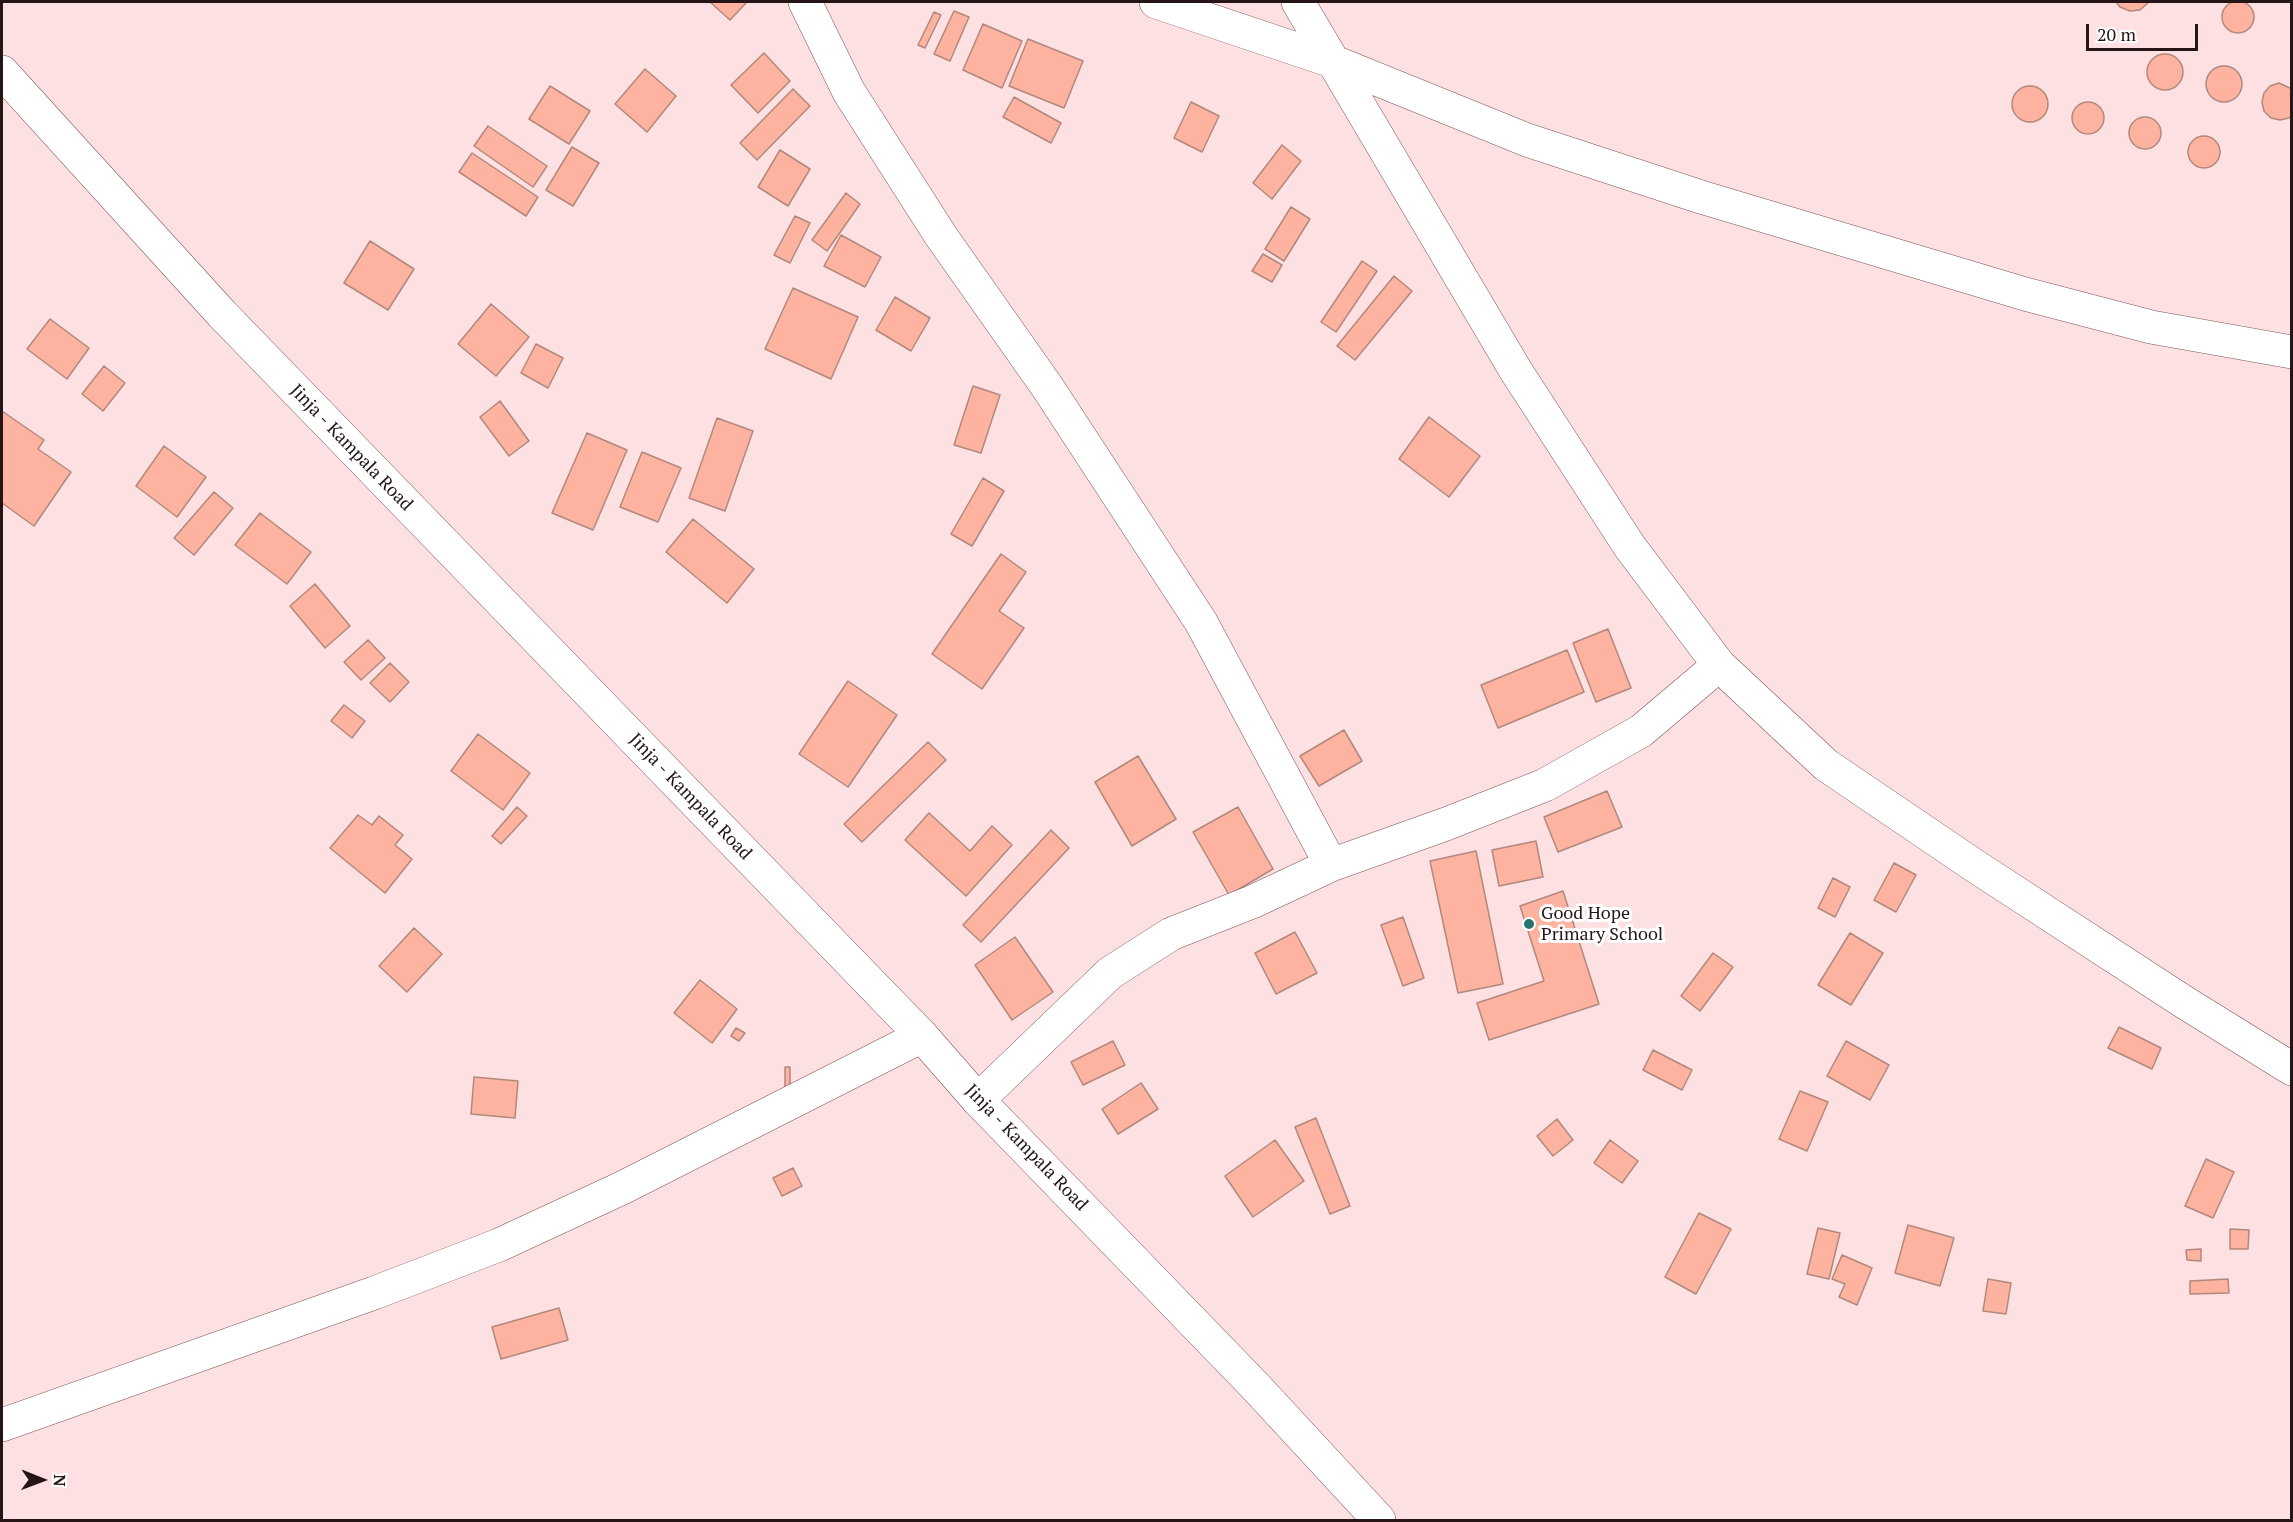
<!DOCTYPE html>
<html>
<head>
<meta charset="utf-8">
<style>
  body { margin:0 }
  #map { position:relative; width:2293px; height:1522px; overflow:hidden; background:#fde0e1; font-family:"PT Serif",serif }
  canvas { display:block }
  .frame { position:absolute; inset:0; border:3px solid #251516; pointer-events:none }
  .north { position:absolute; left:12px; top:1450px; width:60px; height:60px; -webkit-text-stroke:4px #fff; paint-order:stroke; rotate:91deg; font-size:16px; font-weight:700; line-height:24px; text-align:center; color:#251516 }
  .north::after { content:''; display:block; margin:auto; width:21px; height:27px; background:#251516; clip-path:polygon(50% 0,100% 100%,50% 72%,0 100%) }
  .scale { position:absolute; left:2086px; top:24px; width:112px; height:27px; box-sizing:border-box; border:3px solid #251516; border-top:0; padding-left:8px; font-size:18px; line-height:21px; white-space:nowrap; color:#251516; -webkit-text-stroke:4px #fff; paint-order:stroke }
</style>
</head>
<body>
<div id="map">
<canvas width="2293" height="1522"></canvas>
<div class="frame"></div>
<div class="north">N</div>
<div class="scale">20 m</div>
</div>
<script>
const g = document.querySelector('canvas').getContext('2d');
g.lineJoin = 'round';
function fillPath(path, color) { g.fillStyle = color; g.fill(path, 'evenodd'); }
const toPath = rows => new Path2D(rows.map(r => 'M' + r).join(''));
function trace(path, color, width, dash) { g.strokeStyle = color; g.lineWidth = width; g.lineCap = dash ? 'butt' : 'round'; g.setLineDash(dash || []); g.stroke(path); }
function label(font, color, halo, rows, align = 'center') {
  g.font = font + ' "PT Serif",serif'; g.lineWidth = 6; g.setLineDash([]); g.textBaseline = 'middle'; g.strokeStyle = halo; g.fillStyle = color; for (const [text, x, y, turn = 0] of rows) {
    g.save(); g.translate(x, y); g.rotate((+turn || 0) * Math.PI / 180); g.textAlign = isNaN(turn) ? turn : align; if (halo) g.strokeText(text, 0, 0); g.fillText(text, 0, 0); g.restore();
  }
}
const building = toPath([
  '2222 17a16 16 0 1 1 32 0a16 16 0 1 1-32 0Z',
  [710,2,747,2,730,20,710,2],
  [2116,2,2149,2,2140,10,2130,11,2120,7,2116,2],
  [954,11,969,17,950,61,934,54,954,11],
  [934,12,941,15,925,48,918,45,934,12],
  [983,24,1022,41,1002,88,963,70,983,24],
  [1028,39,1083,61,1064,108,1009,86,1028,39],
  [764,53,790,81,758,113,731,85,764,53],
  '2147 72a18 18 0 1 1 36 0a18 18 0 1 1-36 0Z',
  '2206 84a18 18 0 1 1 36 0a18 18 0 1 1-36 0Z',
  [645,69,676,96,647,132,615,104,645,69],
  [2279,83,2292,89,2292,115,2289,118,2280,120,2271,118,2264,111,2262,102,2264,93,2270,86,2279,83],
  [550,86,590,111,569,144,529,119,550,86],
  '2012 104a18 18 0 1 1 36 0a18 18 0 1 1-36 0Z',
  [793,89,810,106,757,160,740,143,793,89],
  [1014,97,1061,123,1051,143,1003,117,1014,97],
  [1191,102,1219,116,1202,152,1174,138,1191,102],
  '2072 118a16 16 0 1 1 32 0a16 16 0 1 1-32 0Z',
  '2129 133a16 16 0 1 1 32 0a16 16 0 1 1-32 0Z',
  [488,126,547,166,533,187,474,146,488,126],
  '2188 152a16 16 0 1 1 32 0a16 16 0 1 1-32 0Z',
  [1282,145,1301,161,1272,199,1253,183,1282,145],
  [572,147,599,163,573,206,546,190,572,147],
  [780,150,810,169,788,206,758,187,780,150],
  [472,153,538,197,526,216,459,172,472,153],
  [846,193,860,204,827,251,812,240,846,193],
  [1291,207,1310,219,1284,261,1265,249,1291,207],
  [795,216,810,223,790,263,774,255,795,216],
  [841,235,881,257,865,287,824,266,841,235],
  [370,241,414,269,388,310,344,283,370,241],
  [1263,254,1282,265,1272,282,1252,271,1263,254],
  [1362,261,1377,271,1336,332,1321,322,1362,261],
  [1394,276,1412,291,1355,360,1337,346,1394,276],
  [793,288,858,317,831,379,765,349,793,288],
  [895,297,930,318,911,351,876,330,895,297],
  [491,304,529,337,496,376,458,344,491,304],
  [50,319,89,348,67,379,27,349,50,319],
  [536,344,563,358,548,388,521,373,536,344],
  [104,366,125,383,103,411,82,394,104,366],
  [973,386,1000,395,981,453,954,445,973,386],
  [500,401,529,441,509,456,480,417,500,401],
  [2,411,44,440,38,449,71,472,34,526,2,503,2,411],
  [1429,417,1480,456,1449,497,1399,459,1429,417],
  [717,418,753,431,725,511,689,498,717,418],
  [587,433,627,450,593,530,552,513,587,433],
  [164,446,206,477,177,517,136,486,164,446],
  [642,452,681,468,658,522,620,507,642,452],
  [983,478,1004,491,972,546,951,534,983,478],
  [214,492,233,508,194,555,174,538,214,492],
  [260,513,311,552,287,584,235,545,260,513],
  [693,519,754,569,727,603,666,552,693,519],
  [1001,554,1026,572,999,611,1024,628,982,689,932,654,1001,554],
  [315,584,350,626,325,648,290,606,315,584],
  [1608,629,1631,688,1596,702,1573,643,1608,629],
  [368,640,385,658,361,680,344,662,368,640],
  [1567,650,1584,692,1498,728,1481,685,1567,650],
  [390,663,409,682,390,702,370,683,390,663],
  [848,681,897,715,848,787,799,754,848,681],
  [344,705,365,721,352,738,331,721,344,705],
  [1344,730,1362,761,1319,786,1300,756,1344,730],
  [478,734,530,773,503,810,451,771,478,734],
  [928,742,946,760,862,842,844,824,928,742],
  [1138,756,1176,819,1132,846,1095,782,1138,756],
  [1607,791,1622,827,1558,852,1544,817,1607,791],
  [517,807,527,816,501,844,492,836,517,807],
  [1238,807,1273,869,1229,895,1193,832,1238,807],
  [929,813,970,851,992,826,1012,845,966,896,905,840,929,813],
  [358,815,372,825,379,816,403,835,395,845,412,859,385,893,330,848,358,815],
  [1051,830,1069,848,981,942,963,925,1051,830],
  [1536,841,1543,877,1499,886,1492,850,1536,841],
  [1476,851,1503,984,1458,993,1430,861,1476,851],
  [1894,863,1916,875,1896,912,1874,900,1894,863],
  [1833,878,1850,887,1835,917,1818,908,1833,878],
  [1563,891,1599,1004,1489,1040,1477,1003,1544,981,1520,906,1563,891],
  [1403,917,1424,978,1403,986,1381,925,1403,917],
  [414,928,442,954,407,992,379,966,414,928],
  [1295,932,1317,973,1276,994,1255,953,1295,932],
  [1850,933,1883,953,1851,1005,1818,985,1850,933],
  [1015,937,1053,992,1012,1020,975,965,1015,937],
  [1713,953,1733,967,1700,1011,1681,996,1713,953],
  [700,980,737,1009,712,1043,674,1013,700,980],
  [2119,1027,2161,1048,2152,1069,2108,1048,2119,1027],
  [736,1028,745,1033,739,1041,731,1036,736,1028],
  [1113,1041,1125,1065,1083,1085,1071,1062,1113,1041],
  [1846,1041,1889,1065,1870,1100,1827,1076,1846,1041],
  [1653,1050,1692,1070,1682,1090,1643,1070,1653,1050],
  [785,1067,790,1067,790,1089,785,1089,785,1067],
  [474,1077,518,1081,515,1118,471,1114,474,1077],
  [1141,1083,1158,1109,1118,1134,1102,1109,1141,1083],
  [1800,1091,1828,1102,1807,1151,1779,1139,1800,1091],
  [1316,1118,1350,1206,1330,1214,1295,1127,1316,1118],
  [1557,1119,1573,1140,1553,1156,1537,1136,1557,1119],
  [1275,1140,1304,1181,1253,1217,1225,1176,1275,1140],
  [1610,1140,1638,1161,1622,1183,1594,1163,1610,1140],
  [2206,1159,2234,1172,2213,1218,2185,1206,2206,1159],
  [793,1168,802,1186,782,1196,773,1178,793,1168],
  [1699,1213,1731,1229,1696,1294,1665,1277,1699,1213],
  [1908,1225,1954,1238,1940,1286,1895,1273,1908,1225],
  [1818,1228,1840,1233,1829,1279,1807,1274,1818,1228],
  [2230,1229,2249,1230,2248,1249,2230,1249,2230,1229],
  [2201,1249,2201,1261,2187,1260,2186,1250,2201,1249],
  [1842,1255,1872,1268,1857,1305,1839,1297,1845,1284,1832,1279,1842,1255],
  [1988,1279,2011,1283,2006,1314,1983,1311,1988,1279],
  [2228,1279,2229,1293,2190,1294,2190,1281,2228,1279],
  [559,1308,568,1340,501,1359,492,1327,559,1308]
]);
fillPath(building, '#feb3a1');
trace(building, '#b2887d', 1.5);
const minor = toPath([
  [805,2,849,92,941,236,1048,388,1201,622,1331,865],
  [1156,2,1332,61,1527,140,1701,197,2025,294,2151,327,2292,352],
  [1298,2,1516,371,1630,547,1719,665,1826,765,1975,866,2184,1002,2292,1069],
  [978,1100,1110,973,1171,934,1252,902,1331,865,1446,824,1545,785,1641,731,1719,665],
  [2,1425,374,1293,499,1245,622,1188,922,1036]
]);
const highway = toPath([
  [2,72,222,314,922,1036,978,1100,1256,1387,1379,1520]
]);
trace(minor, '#7e5558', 34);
trace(highway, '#7e5558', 34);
trace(minor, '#fff', 33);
trace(highway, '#fff', 33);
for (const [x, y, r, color] of [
  [1529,924,6,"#297372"]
]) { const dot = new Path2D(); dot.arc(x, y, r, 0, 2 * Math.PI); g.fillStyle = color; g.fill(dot); trace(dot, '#fff', 2); }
label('18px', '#251516', '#fff', [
  ["Jinja - Kampala Road",351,448,46],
  ["Jinja - Kampala Road",690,797,46],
  ["Jinja - Kampala Road",1026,1148,46]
]);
label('18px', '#251516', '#fff', [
  ["Good Hope",1541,914],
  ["Primary School",1541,935]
], 'left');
</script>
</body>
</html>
